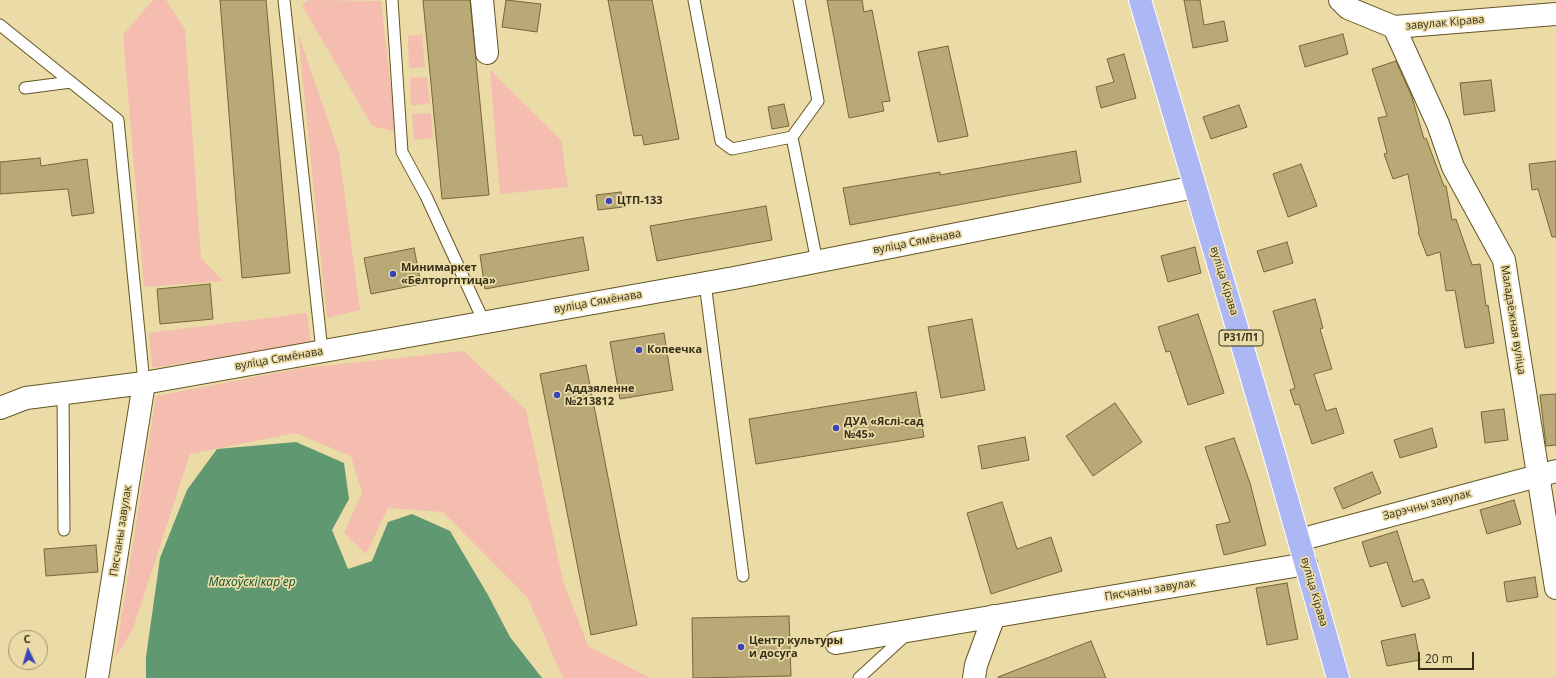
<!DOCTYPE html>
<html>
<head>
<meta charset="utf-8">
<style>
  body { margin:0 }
  #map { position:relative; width:1556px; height:678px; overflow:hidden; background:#eadba7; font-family:"Open Sans",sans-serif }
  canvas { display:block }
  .north { position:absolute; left:8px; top:630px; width:40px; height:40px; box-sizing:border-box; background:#eadba7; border:1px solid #a2976f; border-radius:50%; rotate:355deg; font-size:11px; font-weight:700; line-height:16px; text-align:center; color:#36301b }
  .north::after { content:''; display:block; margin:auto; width:14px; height:18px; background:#3b43b7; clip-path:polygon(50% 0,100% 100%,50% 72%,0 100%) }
  .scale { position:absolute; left:1418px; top:652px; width:56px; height:18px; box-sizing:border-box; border:2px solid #36301b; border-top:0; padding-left:5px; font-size:12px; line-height:14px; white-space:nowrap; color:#36301b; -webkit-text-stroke:3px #eadba7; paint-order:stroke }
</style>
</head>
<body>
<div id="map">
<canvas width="1556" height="678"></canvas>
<div class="north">С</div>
<div class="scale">20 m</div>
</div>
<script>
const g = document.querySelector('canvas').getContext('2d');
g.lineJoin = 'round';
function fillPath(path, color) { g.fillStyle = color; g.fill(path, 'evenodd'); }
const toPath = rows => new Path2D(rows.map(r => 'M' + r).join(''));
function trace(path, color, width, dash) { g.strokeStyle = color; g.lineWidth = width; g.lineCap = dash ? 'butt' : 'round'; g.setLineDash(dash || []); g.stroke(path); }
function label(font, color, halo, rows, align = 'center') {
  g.font = font + ' "Open Sans",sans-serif'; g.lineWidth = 3.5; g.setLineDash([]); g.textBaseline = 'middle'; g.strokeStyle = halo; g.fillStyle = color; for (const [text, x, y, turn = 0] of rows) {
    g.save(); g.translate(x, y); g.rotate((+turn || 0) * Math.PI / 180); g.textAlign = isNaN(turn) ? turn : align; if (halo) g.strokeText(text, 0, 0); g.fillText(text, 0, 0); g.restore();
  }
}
fillPath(toPath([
  [153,0,166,0,185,29,201,258,223,281,144,287,123,35],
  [308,0,381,1,396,132,372,126,302,5],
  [298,33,339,153,360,310,327,318],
  [422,34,425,67,409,68,408,36],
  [490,70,561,140,568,187,500,194],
  [427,77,430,103,411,106,410,78],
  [431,113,433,138,414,140,412,114],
  [307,313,311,343,152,368,149,333],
  [464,351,526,410,563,581,588,646,650,678,563,678,527,597,443,512,388,508,366,554,344,533,362,493,351,456,295,433,190,454,133,629,115,658,156,396,302,368]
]), '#f4bdb0');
fillPath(toPath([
  [296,442,344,463,349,499,332,530,348,569,372,561,388,522,412,514,450,531,488,595,510,637,542,678,146,678,146,657,160,558,187,490,217,449]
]), '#609872');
const building = toPath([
  [220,0,266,0,290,273,242,278,220,0],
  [423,0,470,0,489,195,442,199,423,0],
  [506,0,541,4,537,32,502,27,506,0],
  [608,0,652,0,679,139,644,145,642,135,634,136,608,0],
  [827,0,862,0,864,12,872,10,890,101,882,102,884,111,849,118,827,0],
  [1184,0,1200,0,1204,25,1224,21,1228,41,1193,48,1184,0],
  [1343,34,1348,54,1305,67,1299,46,1343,34],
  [948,46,968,136,938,142,918,52,948,46],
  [1124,54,1136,98,1101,108,1096,87,1114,82,1107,59,1124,54],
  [1396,61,1412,97,1424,139,1426,138,1444,186,1446,186,1452,220,1456,219,1472,265,1480,264,1486,306,1488,305,1494,343,1465,348,1455,290,1446,291,1440,252,1427,256,1418,232,1419,231,1408,174,1393,179,1384,154,1387,153,1378,118,1387,116,1372,69,1396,61],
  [1491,80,1495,111,1464,115,1460,83,1491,80],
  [784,104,789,126,772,129,768,107,784,104],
  [1239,105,1247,127,1211,139,1203,117,1239,105],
  [1076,151,1081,182,850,225,843,188,940,172,940,175,1076,151],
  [40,158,41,166,87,159,94,213,72,216,68,189,0,194,0,162,40,158],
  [1556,161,1556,237,1552,237,1538,189,1532,190,1529,164,1556,161],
  [1301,164,1317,206,1288,217,1273,174,1301,164],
  [621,192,623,207,598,210,596,195,621,192],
  [766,206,772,240,657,261,650,226,766,206],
  [583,237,589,270,485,289,480,255,583,237],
  [1287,242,1293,263,1264,272,1257,251,1287,242],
  [1195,247,1201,273,1168,282,1161,256,1195,247],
  [414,248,421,284,371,294,364,258,414,248],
  [210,284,213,319,160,324,157,289,210,284],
  [1315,299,1323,328,1320,329,1332,369,1314,374,1326,411,1336,408,1344,433,1312,444,1299,404,1295,405,1290,390,1295,388,1273,311,1315,299],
  [1198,314,1224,393,1188,405,1170,351,1166,352,1158,327,1198,314],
  [972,319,985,390,941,398,928,327,972,319],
  [664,333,673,390,620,399,610,342,664,333],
  [586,365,637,625,591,635,540,374,586,365],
  [916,392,924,437,756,464,749,419,916,392],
  [1556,394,1556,445,1546,446,1540,395,1556,394],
  [1115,403,1142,442,1093,476,1066,436,1115,403],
  [1504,409,1508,440,1485,443,1481,412,1504,409],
  [1432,428,1437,447,1400,458,1394,440,1432,428],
  [1025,437,1029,460,982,469,978,446,1025,437],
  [1234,438,1250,483,1266,545,1224,555,1216,525,1230,522,1205,447,1234,438],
  [1372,472,1381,493,1343,509,1334,488,1372,472],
  [1514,500,1521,524,1487,534,1480,510,1514,500],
  [1002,502,1017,549,1051,537,1062,571,991,594,967,513,1002,502],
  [1397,531,1413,582,1423,579,1430,598,1402,607,1387,562,1370,567,1362,542,1397,531],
  [96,545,98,572,46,576,44,549,96,545],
  [1535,577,1538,597,1507,602,1504,582,1535,577],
  [1287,583,1298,639,1267,645,1256,588,1287,583],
  [789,616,791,676,693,678,692,618,789,616],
  [1415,634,1420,660,1387,666,1381,641,1415,634],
  [1091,641,1106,678,998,678,998,677,1091,641]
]);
fillPath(building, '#b8a977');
trace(building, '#756737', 1);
const lane = toPath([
  [284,0,322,351],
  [392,0,402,152,426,196,484,322],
  [694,0,721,141,732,149,792,137,817,262],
  [0,25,118,120,144,383],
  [25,88,71,82],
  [792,137,818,101,799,0],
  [705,283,743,576],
  [63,393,64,530],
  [859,678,906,635]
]);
const street = toPath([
  [482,0,487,53],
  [1340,0,1348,8,1394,27,1556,14],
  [1394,27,1438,124,1453,167,1504,260,1556,588],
  [0,408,26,398,144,383,734,278,1195,187],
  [1299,540,1556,471],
  [836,643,1306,564],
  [97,678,144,383],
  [974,678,976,665,994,616]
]);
const primary = toPath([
  [1140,0,1274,453,1338,678]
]);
trace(lane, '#645625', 13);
trace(street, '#645625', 24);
trace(primary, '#fff', 24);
trace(lane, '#fff', 11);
trace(street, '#fff', 22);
trace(primary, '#acb7f4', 22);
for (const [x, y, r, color] of [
  [609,201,4,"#3b43b7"],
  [393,274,4,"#3b43b7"],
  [639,350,4,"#3b43b7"],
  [557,395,4,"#3b43b7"],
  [836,428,4,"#3b43b7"],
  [741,647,4,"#3b43b7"]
]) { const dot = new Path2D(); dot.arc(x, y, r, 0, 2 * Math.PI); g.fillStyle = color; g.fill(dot); trace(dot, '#eadba7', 1.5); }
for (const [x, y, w] of [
  [1241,338,44]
]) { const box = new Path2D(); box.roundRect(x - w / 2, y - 8, w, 16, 3); g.fillStyle = '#eadba7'; g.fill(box); trace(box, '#36301b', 1); }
label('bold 10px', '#36301b', null, [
  ["Р31/П1",1241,338]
]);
label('11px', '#36301b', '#eadba7', [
  ["завулак Кірава",1445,23,-5],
  ["вуліца Сямёнава",917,242,-11],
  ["вуліца Кірава",1224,281,73],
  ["вуліца Сямёнава",598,302,-10],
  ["Маладзёжная вуліца",1513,320,81],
  ["вуліца Сямёнава",279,359,-10],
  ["Зарэчны завулак",1427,505,-15],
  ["Пясчаны завулак",121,531,-81],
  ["Пясчаны завулак",1150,590,-9],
  ["вуліца Кірава",1314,592,74]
]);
label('bold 11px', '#36301b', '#eadba7', [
  ["ЦТП-133",617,201],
  ["Минимаркет",401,268],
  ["«Белторгптица»",401,281],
  ["Копеечка",647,350],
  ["Аддзяленне",565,389],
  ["№213812",565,402],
  ["ДУА «Яслі-сад",844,422],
  ["№45»",844,435],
  ["Центр культуры",749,641],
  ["и досуга",749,654]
], 'left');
label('italic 12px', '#0d512c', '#eadba7', [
  ["Махоўскі кар'ер",252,583]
]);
</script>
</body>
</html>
